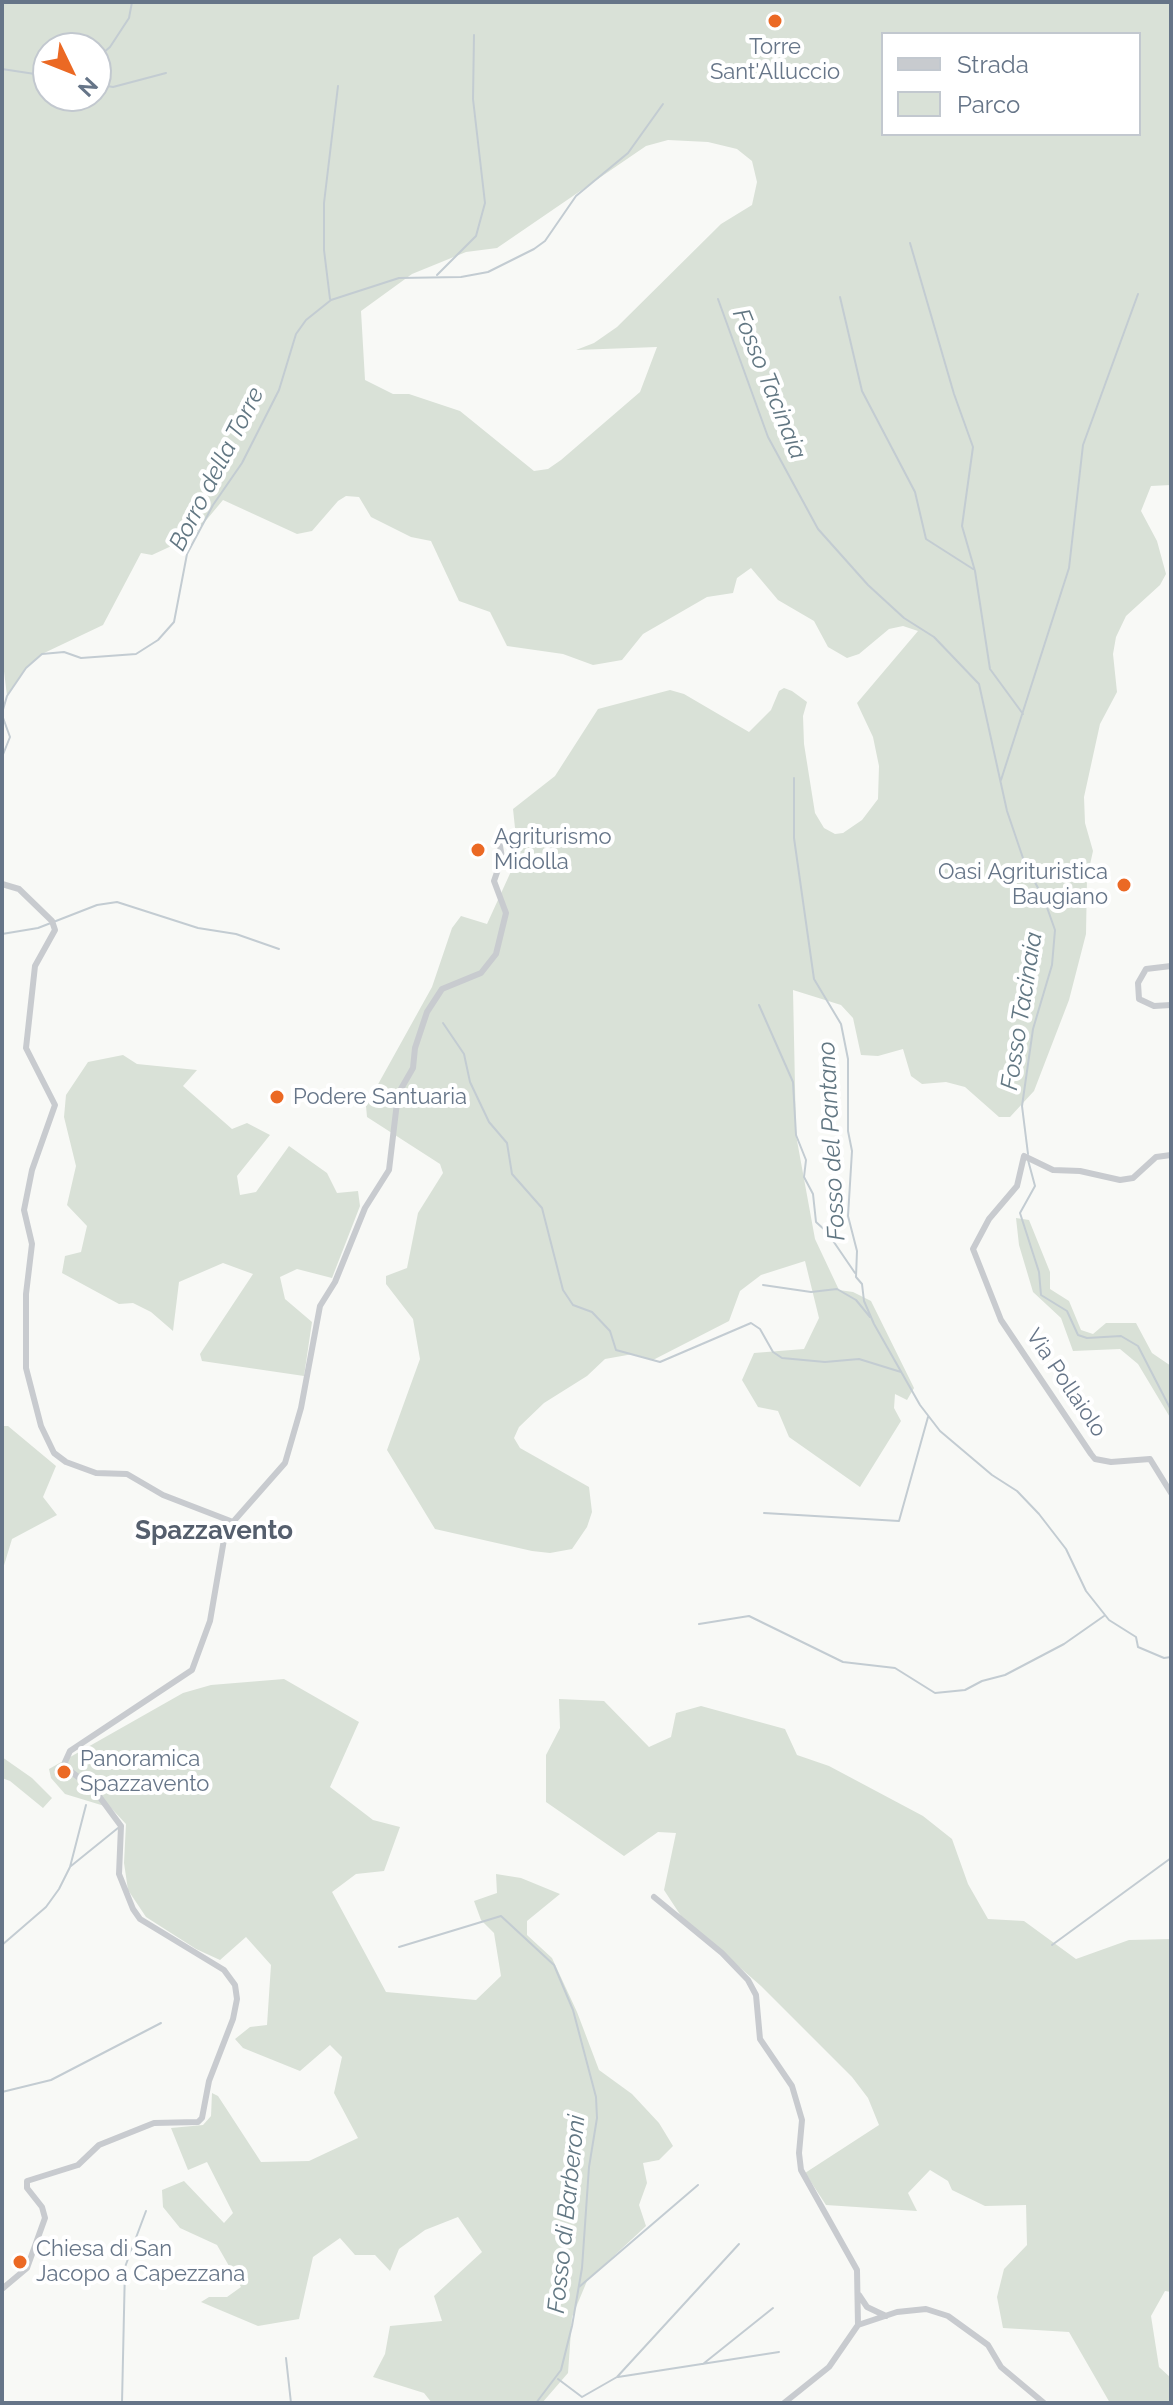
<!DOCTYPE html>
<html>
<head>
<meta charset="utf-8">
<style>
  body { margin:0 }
  #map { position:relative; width:1173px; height:2405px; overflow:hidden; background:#f8f9f6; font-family:Raleway,sans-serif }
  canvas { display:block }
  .frame { position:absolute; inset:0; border:4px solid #667588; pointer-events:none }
  .legend { position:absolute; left:881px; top:32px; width:260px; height:104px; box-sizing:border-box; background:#fff; border:2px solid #c2c8cf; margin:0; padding:10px 14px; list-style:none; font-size:24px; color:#667588 }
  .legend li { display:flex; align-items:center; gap:16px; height:40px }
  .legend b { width:40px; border:2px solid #c2c8cf }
  .north { position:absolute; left:32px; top:32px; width:80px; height:80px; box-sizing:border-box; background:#fff; border:2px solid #c2c8cf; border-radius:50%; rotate:133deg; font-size:22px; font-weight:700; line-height:32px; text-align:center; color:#667588 }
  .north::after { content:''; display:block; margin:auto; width:28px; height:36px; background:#eb6924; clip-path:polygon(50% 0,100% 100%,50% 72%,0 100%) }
</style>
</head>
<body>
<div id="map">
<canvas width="1173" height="2405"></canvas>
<div class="frame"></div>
<ul class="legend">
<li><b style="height:10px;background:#c8cbcf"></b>Strada</li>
<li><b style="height:22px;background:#d9e1d7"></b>Parco</li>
</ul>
<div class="north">N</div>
</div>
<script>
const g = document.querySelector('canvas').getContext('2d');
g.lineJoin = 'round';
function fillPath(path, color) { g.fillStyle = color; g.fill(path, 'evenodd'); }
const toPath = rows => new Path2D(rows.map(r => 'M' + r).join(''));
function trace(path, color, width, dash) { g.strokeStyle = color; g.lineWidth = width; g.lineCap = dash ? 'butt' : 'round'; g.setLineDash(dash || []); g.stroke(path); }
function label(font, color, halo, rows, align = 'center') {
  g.font = font + ' Raleway,sans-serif'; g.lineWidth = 8; g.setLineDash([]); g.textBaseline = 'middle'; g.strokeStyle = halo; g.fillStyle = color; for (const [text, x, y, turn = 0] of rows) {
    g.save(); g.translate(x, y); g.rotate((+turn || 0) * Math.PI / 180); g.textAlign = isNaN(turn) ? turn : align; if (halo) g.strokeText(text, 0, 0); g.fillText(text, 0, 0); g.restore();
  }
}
fillPath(toPath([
  [2,2,1171,2,1171,485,1151,486,1141,511,1157,541,1166,574,1160,585,1126,616,1116,637,1113,654,1117,692,1100,724,1084,797,1085,823,1093,851,1087,878,1086,934,1069,1000,1034,1091,1010,1117,999,1117,965,1087,946,1082,922,1084,911,1076,903,1049,878,1056,861,1055,853,1018,841,1005,793,990,796,1135,815,1239,839,1290,853,1292,871,1301,914,1388,907,1400,895,1394,894,1408,901,1421,860,1487,789,1437,778,1411,758,1407,742,1380,754,1353,804,1349,819,1318,805,1261,761,1275,740,1291,729,1321,653,1360,633,1354,605,1359,587,1376,544,1403,519,1427,514,1438,520,1448,589,1487,592,1512,587,1527,572,1549,550,1553,532,1551,435,1529,387,1450,420,1359,413,1319,386,1284,386,1276,407,1268,418,1213,443,1173,440,1164,367,1117,366,1106,432,987,452,928,461,916,487,924,518,856,513,809,555,776,598,709,670,690,684,694,749,732,771,710,779,691,784,688,792,691,807,702,803,716,804,744,815,813,824,828,835,834,843,833,862,820,878,799,879,766,873,737,857,703,918,631,903,626,889,629,859,654,847,658,828,647,814,621,778,600,751,568,737,578,733,593,707,597,643,634,622,660,593,665,563,654,507,646,490,612,459,601,431,541,411,537,371,517,359,497,346,496,338,501,312,531,297,534,223,500,193,536,152,555,141,553,103,625,42,654,26,668,7,696,2,655],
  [883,34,1139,34,1139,134,883,134],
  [48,48,96,48,96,96,48,96],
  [668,140,708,142,737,149,752,161,757,182,752,205,721,224,617,327,594,343,576,350,657,347,640,392,561,460,548,469,534,471,460,411,409,394,393,394,365,380,361,311,412,274,466,252,497,248,646,146],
  [123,1055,137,1064,197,1070,183,1086,232,1129,247,1123,270,1135,237,1176,240,1195,256,1192,289,1146,327,1173,337,1193,358,1191,360,1206,332,1278,297,1269,280,1277,285,1299,312,1322,304,1376,202,1361,200,1354,253,1274,223,1263,179,1282,173,1331,151,1312,133,1303,119,1304,62,1273,65,1256,81,1252,87,1226,67,1205,76,1166,64,1117,66,1095,88,1062],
  [1016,1218,1029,1220,1050,1272,1050,1289,1069,1301,1081,1330,1093,1334,1106,1323,1136,1323,1152,1353,1171,1366,1171,1419,1138,1364,1120,1349,1073,1351,1061,1318,1033,1292,1019,1245],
  [2,1426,8,1426,56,1466,43,1497,57,1515,12,1539,2,1572],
  [284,1679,359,1722,330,1787,373,1820,400,1827,384,1871,356,1874,332,1892,386,1992,476,2000,501,1976,494,1933,481,1920,474,1901,497,1893,496,1874,521,1878,560,1894,527,1921,527,1935,552,1958,577,2012,599,2070,632,2094,659,2123,673,2146,659,2160,643,2163,647,2183,639,2205,646,2226,587,2281,572,2317,568,2373,542,2403,432,2403,424,2393,373,2377,385,2354,390,2326,442,2321,434,2296,482,2252,458,2217,425,2230,399,2249,390,2271,375,2255,355,2255,340,2238,313,2257,299,2319,258,2326,201,2302,209,2297,227,2297,241,2287,217,2245,180,2228,163,2207,162,2190,184,2181,224,2223,233,2213,207,2162,188,2170,171,2128,203,2125,211,2116,212,2093,218,2096,261,2162,309,2161,358,2138,334,2093,342,2057,330,2045,300,2071,243,2048,235,2039,250,2027,267,2025,271,1965,246,1937,220,1960,196,1949,146,1917,128,1890,124,1863,126,1824,111,1808,65,1794,51,1778,49,1769,183,1693,211,1685],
  [559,1699,604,1701,649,1747,671,1737,676,1713,701,1706,785,1729,797,1755,829,1766,923,1816,952,1839,968,1884,988,1919,1024,1921,1076,1959,1129,1940,1171,1939,1171,2292,1165,2291,1151,2316,1159,2367,1171,2378,1171,2403,1110,2403,1069,2332,1003,2328,997,2297,1004,2269,1027,2245,1026,2205,985,2206,952,2190,948,2181,930,2170,908,2193,917,2211,826,2205,805,2173,879,2125,868,2098,852,2077,761,1986,681,1916,664,1890,676,1833,658,1832,624,1856,546,1802,546,1755,560,1728],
  [2,1757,32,1778,52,1798,43,1808,10,1781,2,1778]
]), '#d9e1d7');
trace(toPath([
  [96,59,110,47,129,18,132,2],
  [2,69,48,76],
  [96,84,113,87,166,73],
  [910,243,954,394,973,447,962,526,975,571,990,669,1023,714],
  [437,275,476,236,485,203,473,99,474,35],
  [840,297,862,391,915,492,926,539,973,569],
  [330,299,324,250,324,203,338,86],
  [718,299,768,437,818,529,868,585,904,618,934,637,979,684,1007,811,1025,864,1044,899,1055,930,1052,965,1033,1029,1022,1106,1028,1154],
  [2,713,7,696,26,668,42,654,64,652,81,658,136,654,158,640,174,622,187,554,213,505,242,463,279,390,296,334,306,320,331,300,399,278,461,277,488,272,534,249,545,241,576,196,628,153,663,104],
  [2,715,10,737,2,757],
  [794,778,794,838,814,979,841,1024,848,1059,848,1131,852,1151,848,1216,857,1251,856,1277,862,1284,864,1301,874,1324,920,1405,940,1431,992,1475,1017,1491,1039,1514,1066,1549,1086,1591,1109,1620,1136,1637,1138,1647,1164,1658,1171,1657],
  [1001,780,1069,568,1083,445,1138,294],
  [2,934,38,928,97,905,117,902,198,928,236,934,279,949],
  [759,1005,793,1082,796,1135,806,1160,804,1177,813,1194,816,1222,827,1232,855,1273],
  [443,1023,464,1054,470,1082,489,1122,507,1143,512,1174,542,1208,563,1290,573,1305,592,1312,610,1331,616,1350,660,1362,751,1323,760,1329,773,1352,782,1358,825,1362,859,1359,901,1372],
  [1028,1160,1035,1186,1020,1213,1039,1272,1041,1295,1067,1311,1078,1335,1087,1338,1121,1336,1138,1346,1171,1410],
  [763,1285,811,1292,837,1289,856,1300,870,1317],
  [764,1513,899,1521,928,1417],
  [699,1624,749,1616,843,1662,895,1668,935,1693,965,1690,982,1681,1005,1675,1064,1644,1104,1616],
  [71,1866,118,1828],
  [2,1945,46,1907,59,1889,70,1867,86,1805],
  [1052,1945,1171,1858],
  [399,1947,501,1916,554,1965,573,2010,596,2097,597,2118,589,2167,582,2268,572,2326,561,2370,536,2403],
  [2,2092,51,2080,161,2023],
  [579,2287,698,2185],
  [286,2358,291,2403],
  [703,2364,773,2308],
  [618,2377,779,2352],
  [558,2379,582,2397,617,2377,739,2244],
  [122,2403,125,2267,146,2211]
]), '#c3ccd2', 2);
trace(toPath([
  [2,884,19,889,52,921,55,930,35,966,26,1048,55,1105,32,1170,24,1210,32,1244,26,1294,26,1368,41,1426,54,1453,66,1462,96,1473,127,1474,163,1495,233,1522,285,1463,301,1408,320,1306,335,1282,365,1208,389,1170,398,1094,413,1068,415,1048,427,1012,442,989,481,973,496,954,506,913,494,881,502,858,498,834],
  [1171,966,1146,969,1138,983,1139,999,1154,1006,1171,1005],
  [1171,1155,1156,1157,1133,1178,1120,1180,1080,1171,1053,1170,1024,1156,1017,1186,989,1219,973,1249,1001,1320,1091,1454,1095,1459,1111,1462,1150,1459,1171,1493],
  [654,1897,722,1953,748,1980,756,1995,760,2039,792,2086,802,2120,799,2153,801,2170,857,2270,858,2325,897,2312,926,2309,948,2316,988,2345,1001,2367,1044,2403],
  [2,2289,27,2268,45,2218,42,2207,27,2188,27,2181,78,2165,99,2145,154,2123,198,2122,202,2118,209,2081,233,2019,237,1999,235,1985,224,1970,140,1919,133,1909,119,1874,121,1826,93,1788,66,1768,65,1762,70,1751,192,1670,210,1621,227,1522],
  [859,2295,867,2307,886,2316],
  [784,2403,829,2367,858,2325]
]), '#c8cbcf', 6);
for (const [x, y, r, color] of [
  [775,21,8,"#eb6924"],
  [478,850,8,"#eb6924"],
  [1124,885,8,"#eb6924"],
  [277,1097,8,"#eb6924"],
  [64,1772,8,"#eb6924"],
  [20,2262,8,"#eb6924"]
]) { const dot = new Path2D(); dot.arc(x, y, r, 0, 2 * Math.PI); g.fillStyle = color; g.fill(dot); trace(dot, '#fff', 3); }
label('22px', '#667588', '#fff', [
  ["Torre",775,47,"center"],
  ["Sant'Alluccio",775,72,"center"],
  ["Agriturismo",494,837],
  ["Midolla",494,862],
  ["Oasi Agrituristica",1108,872,"right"],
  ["Baugiano",1108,897,"right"],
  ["Podere Santuaria",293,1097],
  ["Panoramica",80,1759],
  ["Spazzavento",80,1784],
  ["Chiesa di San",36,2249],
  ["Jacopo a Capezzana",36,2274]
], 'left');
label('22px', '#667588', '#fff', [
  ["Via Pollaiolo",1066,1383,56]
]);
label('italic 24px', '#627783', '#fff', [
  ["Fosso Tacinaia",769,384,68],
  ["Borro della Torre",217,469,-63],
  ["Fosso Tacinaia",1022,1011,-81],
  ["Fosso del Pantano",832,1141,-93],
  ["Fosso di Barberoni",567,2214,-84]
]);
label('bold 26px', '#555f6d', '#fff', [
  ["Spazzavento",214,1531]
]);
</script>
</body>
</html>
